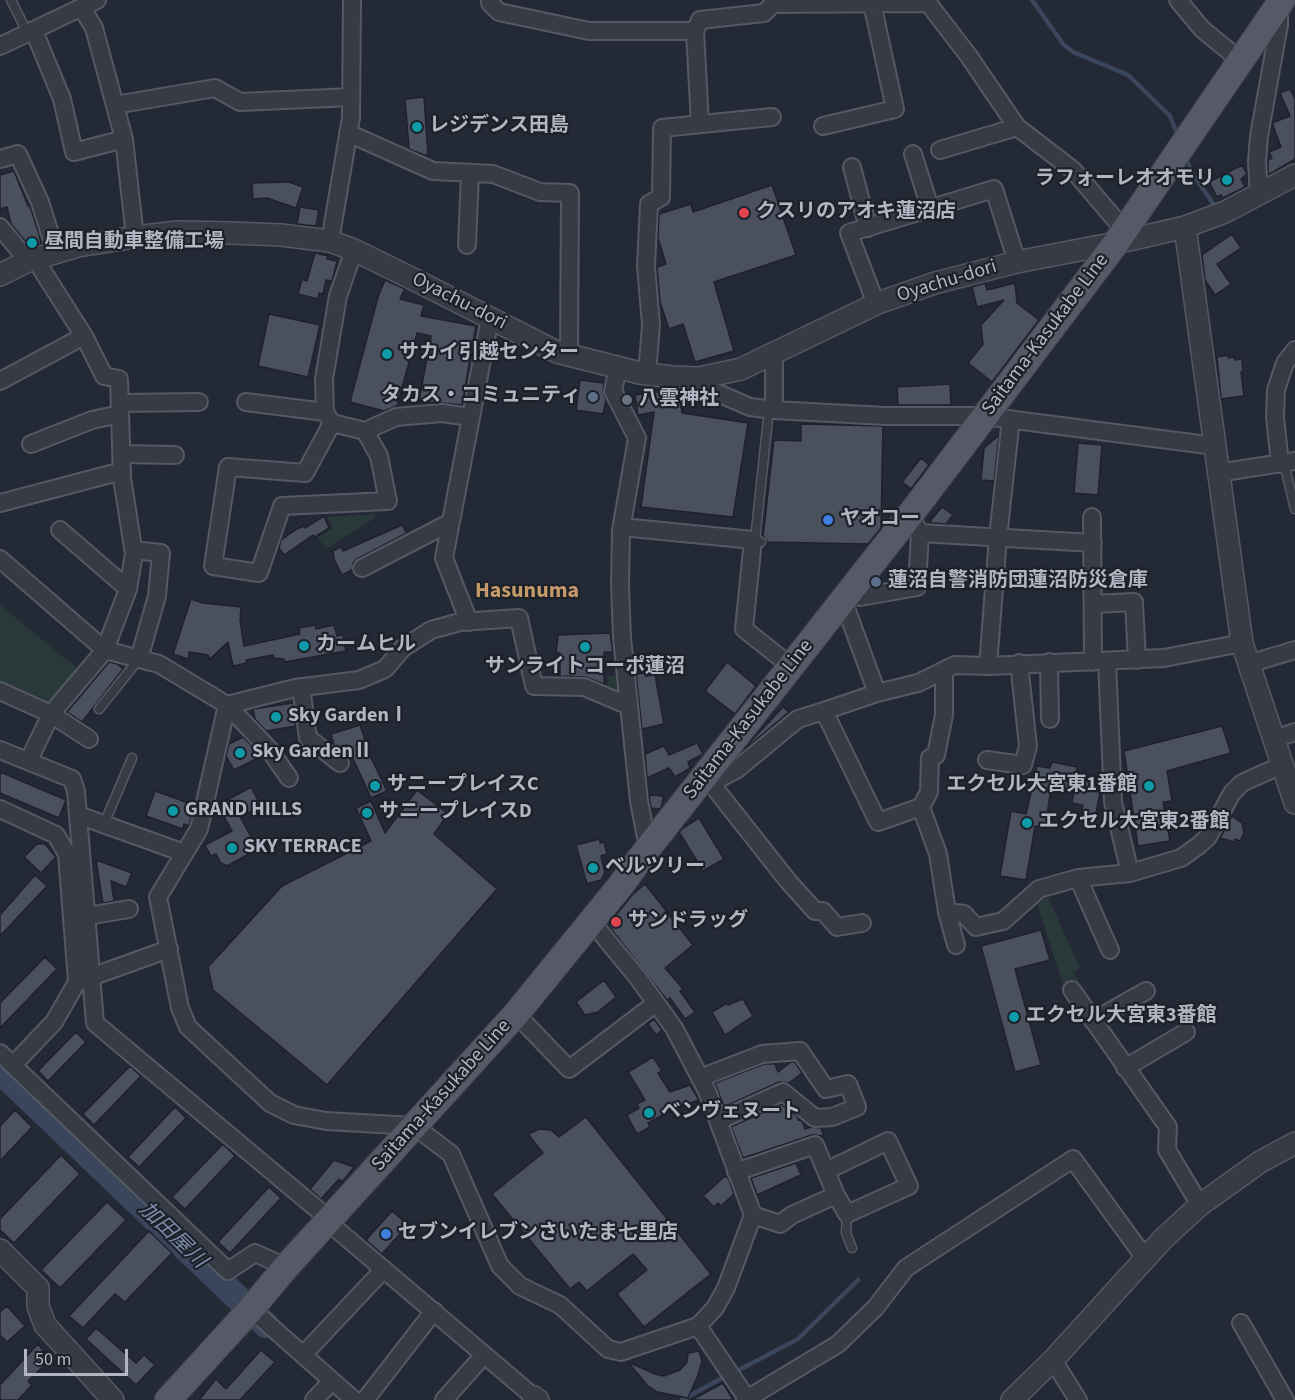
<!DOCTYPE html>
<html>
<head>
<meta charset="utf-8">
<style>
  body { margin:0 }
  #map { position:relative; width:1295px; height:1400px; overflow:hidden; background:#232935; font-family:"Source Sans 3",sans-serif }
  canvas { display:block }
  .scale { position:absolute; left:24px; top:1349px; width:104px; height:27px; box-sizing:border-box; border:3px solid #b1b6c2; border-top:0; padding-left:8px; font-size:18px; line-height:21px; white-space:nowrap; color:#b1b6c2; -webkit-text-stroke:4px #1c212a; paint-order:stroke }
</style>
</head>
<body>
<div id="map">
<canvas width="1295" height="1400"></canvas>
<div class="scale">50 m</div>
</div>
<script>
const g = document.querySelector('canvas').getContext('2d');
g.lineJoin = 'round';
function fillPath(path, color) { g.fillStyle = color; g.fill(path, 'evenodd'); }
const toPath = rows => new Path2D(rows.map(r => 'M' + r).join(''));
function trace(path, color, width, dash) { g.strokeStyle = color; g.lineWidth = width; g.lineCap = dash ? 'butt' : 'round'; g.setLineDash(dash || []); g.stroke(path); }
function label(font, color, halo, rows, align = 'center') {
  g.font = font + ' "Source Sans 3","Noto Sans JP",sans-serif'; g.lineWidth = 4.5; g.setLineDash([]); g.textBaseline = 'middle'; g.strokeStyle = halo; g.fillStyle = color; for (const [text, x, y, turn = 0] of rows) {
    g.save(); g.translate(x, y); g.rotate((+turn || 0) * Math.PI / 180); g.textAlign = isNaN(turn) ? turn : align; if (halo) g.strokeText(text, 0, 0); g.fillText(text, 0, 0); g.restore();
  }
}
fillPath(toPath([
  [374,514,375,518,326,549,318,538,333,528,327,517],
  [0,605,82,672,51,710,0,683],
  [620,675,624,700,609,693,607,677],
  [1048,897,1080,968,1074,972,1079,983,1065,990,1037,904]
]), '#29393a');
trace(toPath([
  [1032,0,1063,44,1073,52,1128,75,1170,116,1178,136],
  [1185,155,1192,173,1214,205],
  [735,1372,798,1339,858,1280],
  [682,1400,722,1378]
]), '#3a465c', 4.5);
trace(toPath([
  [0,1071,266,1325]
]), '#3a465c', 26);
const building = toPath([
  [1290,89,1295,99,1295,159,1268,175,1268,160,1272,158,1269,152,1281,147,1272,123,1290,116,1280,93,1290,89],
  [424,97,428,155,424,155,409,149,405,99,424,97],
  [1242,165,1247,174,1241,179,1245,187,1223,198,1221,195,1217,197,1209,182,1242,165],
  [14,171,28,206,30,206,39,234,41,244,30,247,11,224,7,207,0,209,0,175,14,171],
  [289,182,303,187,296,208,267,198,253,199,252,183,289,182],
  [772,185,796,255,714,282,734,351,695,362,683,324,669,329,660,302,657,267,666,264,658,238,659,214,691,204,693,212,772,185],
  [300,207,319,210,316,226,297,224,300,207],
  [1232,234,1241,248,1217,264,1231,284,1215,295,1205,280,1202,255,1232,234],
  [315,253,328,256,327,259,337,261,332,281,326,280,323,294,319,293,318,299,298,294,302,279,307,281,315,253],
  [385,280,405,289,400,299,424,305,421,316,476,326,462,405,419,401,431,336,417,333,397,406,384,411,350,402,378,297,385,280],
  [985,283,987,290,1015,283,1017,303,1039,320,992,382,968,363,983,344,981,325,1004,300,977,307,972,287,985,283],
  [269,314,320,325,308,377,258,366,269,314],
  [1228,355,1228,358,1234,357,1235,360,1242,359,1243,372,1241,372,1244,396,1221,399,1217,357,1228,355],
  [580,380,604,383,603,390,606,400,603,414,576,410,580,380],
  [950,384,951,405,898,405,897,387,950,384],
  [673,390,679,390,682,413,748,423,733,517,641,507,654,412,638,415,635,395,673,390],
  [801,424,883,426,881,528,868,544,767,542,763,536,774,440,801,441,801,424],
  [999,435,994,481,981,480,984,448,999,435],
  [1078,443,1102,445,1098,495,1074,493,1078,443],
  [921,458,929,465,911,489,902,482,921,458],
  [942,507,953,515,946,524,933,523,930,521,942,507],
  [324,516,329,528,315,537,313,535,284,555,279,548,281,540,297,529,304,526,305,528,324,516],
  [402,525,407,533,357,559,353,563,352,570,342,575,334,559,333,551,341,547,343,551,402,525],
  [191,599,203,603,241,607,240,620,244,646,300,634,299,628,315,625,316,629,334,625,337,636,343,635,346,651,285,662,284,659,274,658,273,655,246,660,247,663,233,666,228,642,210,659,208,655,189,652,188,659,173,654,191,599],
  [610,633,613,652,604,652,604,684,585,677,560,676,560,653,556,653,558,635,610,633],
  [109,662,117,664,123,669,82,722,67,712,109,662],
  [727,662,756,686,735,714,705,691,727,662],
  [645,673,646,676,655,675,664,724,642,729,636,674,645,673],
  [293,703,296,726,266,731,255,719,253,709,293,703],
  [783,707,789,712,745,749,752,740,783,707],
  [360,725,365,740,363,741,387,791,371,798,347,745,338,748,334,745,331,734,360,725],
  [1222,726,1231,753,1167,771,1172,801,1163,802,1170,841,1138,846,1124,751,1222,726],
  [243,737,252,746,258,758,234,770,226,756,229,744,243,737],
  [697,743,703,754,688,762,690,768,675,777,669,768,647,778,645,754,664,746,669,755,697,743],
  [1052,762,1077,767,1075,779,1090,782,1088,790,1100,792,1095,819,1081,817,1083,805,1072,803,1074,792,1051,789,1045,828,1035,826,1026,880,1000,876,1011,811,1026,814,1037,766,1050,768,1052,762],
  [0,772,66,800,59,818,0,793,0,772],
  [251,787,261,806,240,817,258,849,227,866,221,863,216,854,211,856,205,845,232,831,218,805,251,787],
  [417,790,448,814,434,834,497,889,327,1085,213,990,208,967,282,886,371,841,356,808,371,801,385,833,417,790],
  [155,791,194,805,189,826,184,824,183,829,146,816,155,791],
  [649,795,663,796,662,805,660,809,651,808,649,795],
  [1232,816,1242,823,1244,833,1240,841,1235,839,1234,842,1220,838,1232,816],
  [699,818,724,859,703,871,679,832,683,828,699,818],
  [600,839,600,843,604,842,607,854,601,856,605,873,601,880,587,884,576,845,600,839],
  [37,844,45,844,56,857,41,873,24,857,37,844],
  [96,860,132,873,126,887,111,881,114,901,103,903,96,860],
  [35,875,47,886,0,936,0,915,35,875],
  [645,884,693,945,665,968,683,989,680,991,695,1012,685,1019,670,998,667,1000,608,925,633,894,645,884],
  [1041,930,1050,960,1015,969,1041,1065,1015,1072,981,946,1041,930],
  [45,957,57,969,0,1028,0,1003,45,957],
  [604,980,616,997,598,1012,585,1015,576,1002,604,980],
  [743,999,753,1016,725,1035,712,1012,727,1003,728,1005,743,999],
  [654,1019,662,1030,656,1035,648,1024,654,1019],
  [76,1032,86,1042,48,1081,38,1071,76,1032],
  [653,1057,662,1071,658,1073,670,1092,690,1085,699,1100,676,1108,648,1123,650,1127,637,1134,627,1115,639,1108,637,1104,645,1100,628,1072,653,1057],
  [791,1062,795,1062,802,1073,789,1083,779,1082,724,1107,715,1083,764,1064,775,1064,778,1072,791,1062],
  [130,1066,141,1076,94,1125,83,1114,130,1066],
  [781,1104,798,1117,798,1120,802,1121,805,1129,811,1127,821,1128,824,1136,812,1135,743,1158,731,1127,781,1104],
  [175,1107,186,1118,139,1167,128,1157,175,1107],
  [15,1110,32,1127,0,1161,0,1126,15,1110],
  [586,1117,711,1274,644,1327,617,1294,647,1270,633,1254,587,1291,579,1282,570,1289,492,1194,543,1153,528,1134,539,1129,551,1130,559,1137,586,1117],
  [223,1144,235,1156,185,1209,172,1197,223,1144],
  [61,1155,80,1174,14,1243,0,1230,0,1219,61,1155],
  [334,1160,354,1167,342,1182,339,1179,321,1199,310,1189,334,1160],
  [796,1163,801,1175,757,1195,751,1178,796,1163],
  [725,1176,729,1179,734,1194,721,1206,718,1203,714,1207,703,1196,725,1176],
  [269,1187,281,1198,230,1253,218,1242,269,1187],
  [107,1202,126,1220,60,1288,41,1270,107,1202],
  [392,1211,408,1225,382,1254,366,1240,392,1211],
  [149,1231,172,1253,125,1302,115,1294,83,1328,69,1316,149,1231],
  [7,1306,25,1326,7,1342,0,1335,0,1312,7,1306],
  [96,1328,136,1363,144,1355,155,1365,136,1385,86,1339,96,1328],
  [38,1344,45,1353,52,1351,55,1355,28,1381,32,1385,18,1400,0,1400,0,1385,38,1344],
  [261,1350,275,1362,240,1400,199,1400,216,1379,226,1389,261,1350],
  [699,1351,702,1361,698,1375,688,1398,657,1392,647,1385,628,1362,655,1374,664,1376,680,1370,687,1362,688,1353,699,1351],
  [723,1383,733,1400,692,1400,723,1383]
]);
fillPath(building, '#4a505e');
trace(building, '#1e222d', 1.5);
const service = toPath([
  [11,0,24,26,32,30],
  [1284,463,1295,509],
  [761,542,755,540,769,409],
  [99,709,139,659],
  [104,824,132,758],
  [847,1214,846,1233,852,1248]
]);
const minor = toPath([
  [490,0,490,3,499,12,589,31,695,31,700,20,764,13,773,4,928,3,968,55,1017,127,1073,170,1125,231],
  [1178,0,1202,29,1241,61],
  [82,8,94,28,124,139,135,237],
  [34,31,62,99,74,152,124,139],
  [695,31,700,124],
  [0,46,97,0],
  [115,105,215,88,240,102,351,97],
  [823,126,895,109,872,3],
  [348,133,433,171,493,174,540,192,570,193,569,355],
  [940,150,1017,127],
  [913,154,930,208],
  [0,159,18,154,40,202,56,253],
  [852,167,868,228],
  [1259,195,1257,162,1259,136,1279,25,1279,6],
  [0,227,28,261],
  [330,241,351,118,352,0],
  [467,245,470,174],
  [876,304,849,233,994,189,1017,262],
  [774,353,774,410],
  [618,368,613,391,637,438,621,530,620,584,622,638,639,801,648,848],
  [647,374,651,325,646,266,649,204,661,197,662,128,772,117],
  [699,378,706,388,750,407,774,410,885,416,984,416,1215,446],
  [0,381,84,336],
  [246,402,325,412],
  [120,403,199,402],
  [332,423,305,473,228,467,213,566,259,573,282,506,388,501,379,456,365,431,332,423,325,412,324,379,338,296,354,250],
  [365,431,396,417,442,413,470,417],
  [31,444,92,420,120,414],
  [121,454,175,455],
  [1280,464,1275,417,1276,390,1285,363,1295,350],
  [1218,473,1295,461],
  [0,503,122,471],
  [910,515,920,533,1093,543],
  [1092,517,1093,662],
  [622,527,753,540,744,629,792,667],
  [60,530,128,589],
  [133,550,161,553,157,596,139,659],
  [0,559,105,650,159,664,227,705,295,688,359,680,385,669,403,648,431,630,460,622,519,618,534,686,584,687,629,706],
  [362,568,451,522],
  [850,591,860,597,917,587,920,533],
  [843,600,877,693],
  [1093,604,1134,602,1137,660],
  [469,622,444,558,490,318],
  [1107,661,1113,802,1130,873],
  [1049,662,1050,719],
  [1248,664,1295,650],
  [988,666,998,537,1011,419],
  [301,687,308,738,340,763],
  [0,691,51,714,89,739],
  [824,711,877,693,918,683,955,665,988,666,1164,658,1242,643],
  [1273,739,1295,732],
  [0,750,72,779,76,791,95,1023,323,1214,328,1222,534,1397,531,1400],
  [29,760,51,714,105,650,128,589,134,554,122,478,119,379,104,376,84,336,35,259],
  [987,760,1023,765,1028,746,1019,663],
  [705,776,713,782,736,770,798,719,824,711,878,822,921,807,938,854,947,912,956,945],
  [289,778,269,749,227,705,199,829,158,897,180,1008,188,1027,270,1103,294,1115,326,1121,414,1126,451,1154,500,1266,520,1286,560,1305,608,1349,621,1352,698,1326,715,1308,726,1288,753,1215,707,1091,674,1028,638,978,591,921],
  [713,782,717,791,788,881,815,911,823,911,837,927,862,923],
  [921,807,929,792,930,758,936,755,944,715,944,670],
  [0,809,56,835,67,854,77,982,169,949],
  [78,815,184,853],
  [1078,878,1110,950],
  [947,912,964,914,976,927,1003,921,1039,889,1078,878,1130,873,1181,858,1198,846,1208,837,1232,793,1242,783,1282,765],
  [87,916,129,909],
  [1072,990,1168,1127,1167,1150,1200,1205],
  [516,1014,569,1069,656,1003],
  [1093,1021,1146,991],
  [0,1053,228,1271,255,1253,286,1267],
  [13,1065,54,1022,77,982],
  [1125,1068,1186,1032],
  [700,1078,762,1054,800,1051,826,1089,848,1084,857,1107,832,1117,815,1118,783,1092,718,1121],
  [826,1171,888,1141,909,1186,847,1214,836,1195],
  [736,1172,815,1145,836,1195,792,1215,780,1224,753,1215],
  [251,1309,354,1400],
  [1241,1323,1285,1400],
  [698,1326,748,1400],
  [303,1355,384,1269],
  [1053,1360,1078,1400],
  [314,1400,332,1381],
  [365,1400,434,1311],
  [444,1400,484,1355],
  [745,1400,838,1344,876,1307,906,1268,1073,1159,1145,1258]
]);
const tertiary = toPath([
  [1185,227,1242,643,1295,803],
  [0,275,28,261,78,246,135,237,178,232,232,233,281,235,330,241,354,250,415,280,557,352,640,373,672,377,699,378,741,369,878,303,935,283,1017,262,1116,243,1185,227,1225,212,1295,175],
  [0,1250,38,1288,38,1306,45,1325,113,1400],
  [534,1397,538,1400],
  [1012,1400,1053,1360,1163,1239,1200,1205,1260,1162,1295,1143]
]);
const primary = toPath([
  [168,1400,251,1309,286,1267,516,1014,621,885,648,848,910,515,1116,243,1282,0]
]);
trace(service, '#545964', 11);
trace(minor, '#545964', 20);
trace(tertiary, '#545964', 24);
trace(primary, '#40444f', 28);
trace(service, '#363b46', 8);
trace(minor, '#363b46', 16);
trace(tertiary, '#363b46', 21);
trace(primary, '#555a66', 26);
for (const [x, y, r, color] of [
  [417,127,6,"#0f9aa8"],
  [1227,180,6,"#0f9aa8"],
  [744,213,6,"#e0444e"],
  [32,243,6,"#0f9aa8"],
  [387,354,6,"#0f9aa8"],
  [593,397,6,"#5c6f8a"],
  [627,400,6,"#6b7280"],
  [828,520,6,"#3f7fe0"],
  [876,582,6,"#5c6f8a"],
  [304,646,6,"#0f9aa8"],
  [585,647,6,"#0f9aa8"],
  [276,717,6,"#0f9aa8"],
  [240,753,6,"#0f9aa8"],
  [375,786,6,"#0f9aa8"],
  [1149,786,6,"#0f9aa8"],
  [173,811,6,"#0f9aa8"],
  [367,813,6,"#0f9aa8"],
  [1027,823,6,"#0f9aa8"],
  [232,848,6,"#0f9aa8"],
  [593,868,6,"#0f9aa8"],
  [616,922,6,"#e0444e"],
  [1014,1017,6,"#0f9aa8"],
  [649,1113,6,"#0f9aa8"],
  [386,1234,6,"#3f7fe0"]
]) { const dot = new Path2D(); dot.arc(x, y, r, 0, 2 * Math.PI); g.fillStyle = color; g.fill(dot); trace(dot, '#1c212a', 2); }
label('bold 20px', '#b1b6c2', '#1c212a', [
  ["レジデンス田島",429,127],
  ["ラフォーレオオモリ",1215,180,"right"],
  ["クスリのアオキ蓮沼店",756,213],
  ["昼間自動車整備工場",44,243],
  ["サカイ引越センター",399,354],
  ["タカス・コミュニティ",581,397,"right"],
  ["八雲神社",639,400],
  ["ヤオコー",840,520],
  ["蓮沼自警消防団蓮沼防災倉庫",888,582],
  ["カームヒル",316,646],
  ["サンライトコーポ蓮沼",585,668,"center"],
  ["Sky GardenⅠ",288,717],
  ["Sky GardenⅡ",252,753],
  ["サニープレイスC",387,786],
  ["エクセル大宮東1番館",1137,786,"right"],
  ["GRAND HILLS",185,811],
  ["サニープレイスD",379,813],
  ["エクセル大宮東2番館",1039,823],
  ["SKY TERRACE",244,848],
  ["ベルツリー",605,868],
  ["サンドラッグ",628,922],
  ["エクセル大宮東3番館",1026,1017],
  ["ベンヴェヌート",661,1113],
  ["セブンイレブンさいたま七里店",398,1234]
], 'left');
label('20px', '#b1b6c2', '#1c212a', [
  ["Oyachu-dori",947,282,-17],
  ["Oyachu-dori",459,302,27],
  ["Saitama-Kasukabe Line",1046,335,-53],
  ["Saitama-Kasukabe Line",749,720,-52],
  ["Saitama-Kasukabe Line",442,1096,-48]
]);
label('italic 21px', '#7c8ba7', '#1c212a', [
  ["加田屋川",172,1236,44]
]);
label('bold 22px', '#c59a6a', '#1c212a', [
  ["Hasunuma",527,592]
]);
</script>
</body>
</html>
